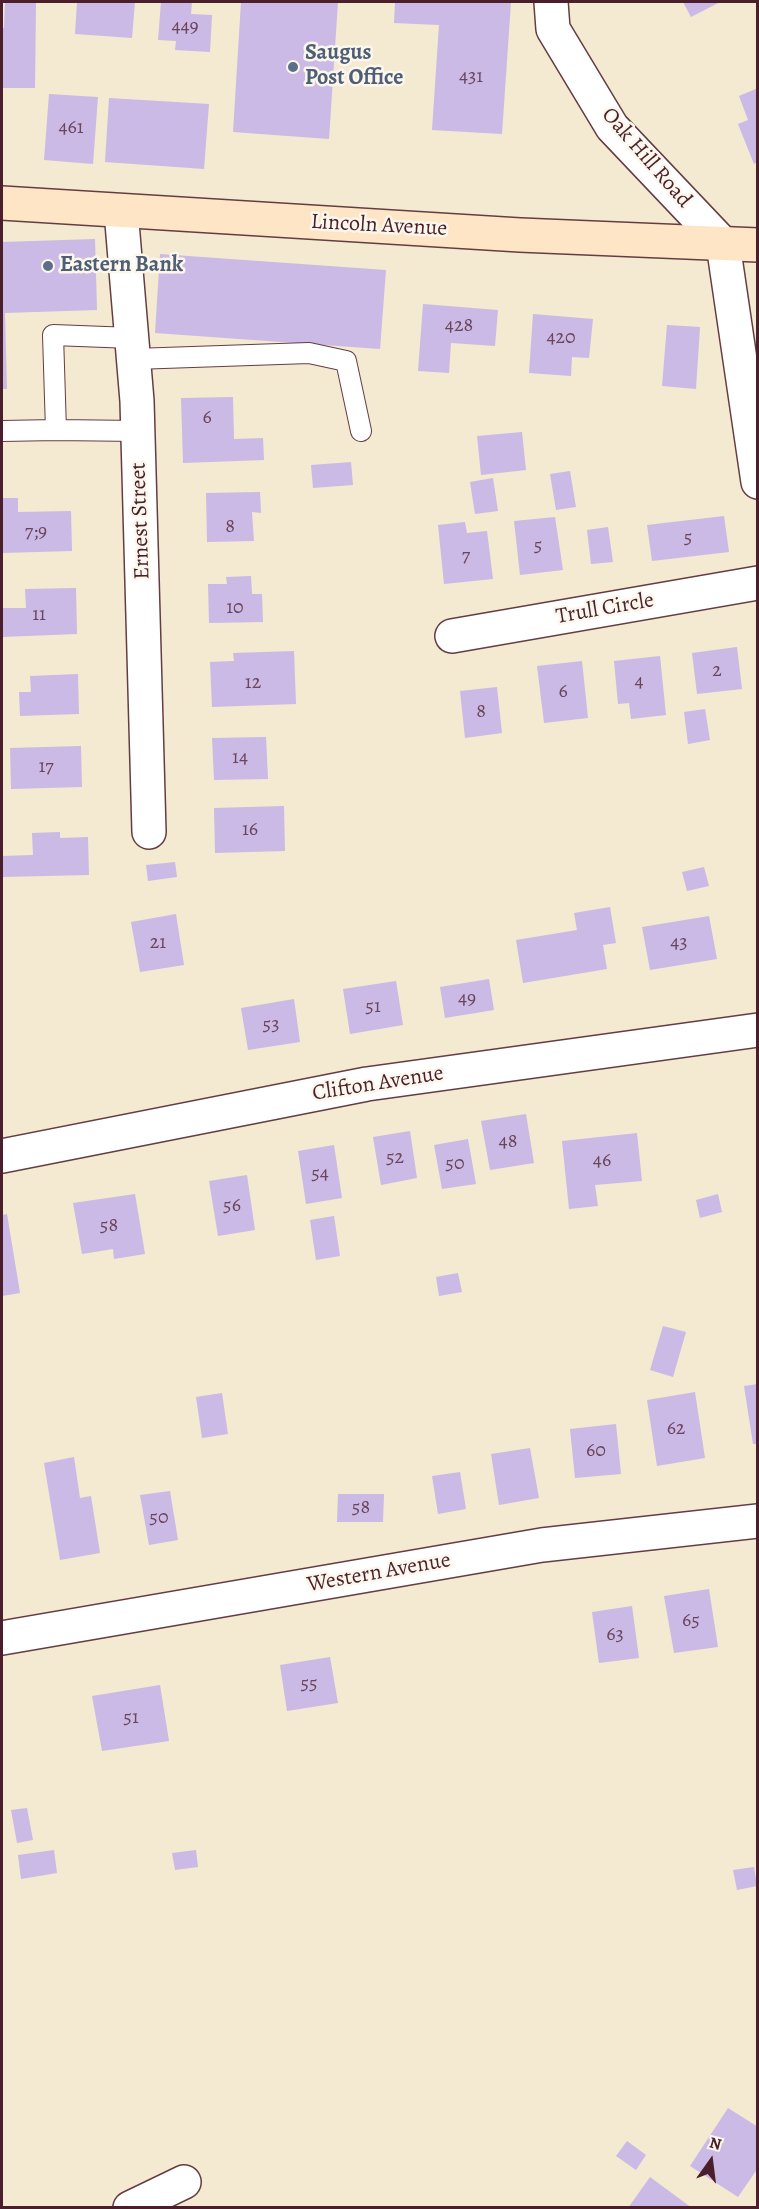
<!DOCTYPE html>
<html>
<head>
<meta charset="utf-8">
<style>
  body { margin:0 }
  #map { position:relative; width:759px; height:2209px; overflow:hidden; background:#f4e9d1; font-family:Alegreya,serif }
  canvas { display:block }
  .frame { position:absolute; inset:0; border:3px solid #4a1f2b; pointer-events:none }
  .north { position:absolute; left:681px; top:2131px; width:60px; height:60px; -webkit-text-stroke:4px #fbf7ec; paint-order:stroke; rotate:14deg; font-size:16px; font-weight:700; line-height:24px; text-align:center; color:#4a1f2b }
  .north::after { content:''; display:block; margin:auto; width:21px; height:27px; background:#4a1f2b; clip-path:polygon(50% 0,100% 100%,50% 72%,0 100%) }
</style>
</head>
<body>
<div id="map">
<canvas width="759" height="2209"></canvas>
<div class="frame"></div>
<div class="north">N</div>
</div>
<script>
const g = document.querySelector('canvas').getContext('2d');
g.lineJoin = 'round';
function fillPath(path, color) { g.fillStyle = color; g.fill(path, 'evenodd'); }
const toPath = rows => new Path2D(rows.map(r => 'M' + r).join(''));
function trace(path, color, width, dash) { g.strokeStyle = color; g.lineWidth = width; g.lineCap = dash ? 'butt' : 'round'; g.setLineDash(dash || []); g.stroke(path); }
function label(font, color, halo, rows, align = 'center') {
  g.font = font + ' Alegreya,serif'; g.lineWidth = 5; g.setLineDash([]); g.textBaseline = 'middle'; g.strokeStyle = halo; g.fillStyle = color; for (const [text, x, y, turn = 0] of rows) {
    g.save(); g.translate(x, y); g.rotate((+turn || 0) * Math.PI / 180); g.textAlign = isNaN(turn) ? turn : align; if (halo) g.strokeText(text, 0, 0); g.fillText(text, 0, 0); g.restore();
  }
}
fillPath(toPath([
  [5,2,36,2,35,88,2,88,2,28,4,28],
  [77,2,135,2,132,38,75,34],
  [161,2,192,2,191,14,212,15,210,52,175,50,176,41,158,40],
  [241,2,338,2,329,139,233,132],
  [395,2,511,2,502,134,432,130,439,25,394,23],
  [683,2,720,2,691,17],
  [758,88,758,162,754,164,738,124,748,120,739,96],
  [49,94,98,97,93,164,44,160],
  [109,98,209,104,204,169,105,162],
  [95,239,97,310,5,313,7,389,2,389,2,242],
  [160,254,386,270,380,349,155,333],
  [423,304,498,310,495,346,451,343,449,373,418,371],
  [533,314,593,319,589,358,572,357,571,376,529,373],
  [667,325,700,327,696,389,662,386],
  [233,397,234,439,263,438,264,460,183,463,181,398],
  [522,432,526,470,481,475,477,436],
  [351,462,353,485,313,488,311,465],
  [570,471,576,507,556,510,550,474],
  [493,478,498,511,475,514,470,482],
  [260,492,261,513,252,512,254,541,207,542,206,493],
  [2,498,18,498,18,512,71,511,72,551,2,553],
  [724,516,729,552,652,561,647,525],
  [555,517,563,570,520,575,514,521],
  [465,522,467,533,487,531,493,579,444,584,438,525],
  [608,527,613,562,591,564,587,530],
  [251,576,252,594,262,594,263,622,209,623,208,584,227,584,226,577],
  [76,588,77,634,2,637,2,608,26,608,25,589],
  [737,647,742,689,697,694,692,653],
  [294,651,296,704,212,707,210,662,234,661,233,653],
  [660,656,666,715,631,719,629,703,618,704,614,661],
  [582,661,588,718,544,723,537,666],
  [78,674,79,714,20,716,19,692,31,692,30,676],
  [497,687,502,733,465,738,460,691],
  [705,709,710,740,688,744,684,712],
  [266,737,268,779,214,780,212,738],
  [81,746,82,787,11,789,10,748],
  [284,806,285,851,215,853,214,808],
  [60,832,60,838,88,837,89,875,2,877,2,856,33,855,32,833],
  [175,862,177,877,148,881,146,865],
  [704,867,709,886,687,891,682,872],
  [610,907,616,943,603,945,607,969,523,983,516,940,577,930,574,913],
  [176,914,184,965,140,972,131,922],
  [709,916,717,959,650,970,642,927],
  [489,979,494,1010,445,1018,440,987],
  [396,981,403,1025,350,1034,343,989],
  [294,999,300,1042,248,1050,241,1008],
  [526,1114,534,1163,490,1170,481,1121],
  [410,1131,417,1178,381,1185,373,1137],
  [637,1133,642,1181,595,1185,598,1206,569,1209,562,1141],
  [468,1139,476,1184,442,1189,434,1145],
  [334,1145,342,1198,306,1204,298,1151],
  [247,1175,255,1230,218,1236,209,1181],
  [135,1194,145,1254,114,1259,113,1249,82,1254,73,1203],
  [718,1194,722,1212,700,1218,696,1200],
  [7,1214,20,1293,2,1296,2,1215],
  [334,1216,340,1256,316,1260,310,1220],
  [458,1273,462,1292,439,1296,436,1277],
  [663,1326,686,1332,673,1377,650,1370],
  [758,1384,758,1444,753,1444,744,1386],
  [695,1392,705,1458,657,1466,647,1400],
  [222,1393,228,1434,202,1438,196,1397],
  [616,1424,621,1474,575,1478,570,1429],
  [530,1448,539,1498,499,1505,491,1454],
  [74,1457,80,1498,91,1496,100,1553,60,1560,44,1463],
  [460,1472,466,1509,438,1514,432,1476],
  [170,1491,178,1540,149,1545,140,1495],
  [338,1494,384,1494,383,1522,337,1522],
  [709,1589,718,1647,674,1653,664,1596],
  [632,1606,639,1658,599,1663,592,1612],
  [330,1657,338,1703,287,1711,280,1665],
  [160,1685,169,1741,102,1751,92,1696],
  [27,1808,33,1840,17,1843,11,1810],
  [54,1850,57,1873,21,1879,18,1855],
  [196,1850,198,1867,175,1870,172,1853],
  [754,1867,757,1886,737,1890,733,1870],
  [728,2108,758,2127,758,2168,738,2197,690,2166],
  [627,2141,646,2155,636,2170,616,2156],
  [650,2177,692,2208,628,2208]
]), '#cbb9e6');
const lane = toPath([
  [132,338,53,335,56,430,138,431],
  [134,359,309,353,346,361,361,431],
  [2,431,56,430]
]);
const street = toPath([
  [551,2,553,29,612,127,723,244,758,482],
  [121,211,137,401,149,832],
  [452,636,758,583],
  [2,1156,367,1084,758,1030],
  [2,1638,542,1545,758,1521],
  [130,2208,184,2182]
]);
const secondary = toPath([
  [2,203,520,235,758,245]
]);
trace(lane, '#643d44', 22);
trace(street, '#643d44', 36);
trace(secondary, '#643d44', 36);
trace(lane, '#fff', 20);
trace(street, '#fff', 33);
trace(secondary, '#fde5c5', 33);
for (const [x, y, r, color] of [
  [293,67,6,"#5c6f8a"],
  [48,266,6,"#5c6f8a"]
]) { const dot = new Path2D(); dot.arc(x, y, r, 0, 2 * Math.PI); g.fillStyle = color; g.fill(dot); trace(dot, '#fbf7ec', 2); }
label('20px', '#6a465a', null, [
  ["449",185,27],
  ["431",471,77],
  ["461",71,128],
  ["428",459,326],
  ["420",561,338],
  ["6",207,418],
  ["8",230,527],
  ["7;9",36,532],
  ["5",688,538],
  ["5",538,546],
  ["7",466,556],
  ["10",235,608],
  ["11",39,615],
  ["2",717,671],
  ["4",639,682],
  ["12",253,683],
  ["6",563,692],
  ["8",481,712],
  ["14",240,758],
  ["17",46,767],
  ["16",250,830],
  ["21",158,943],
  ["43",679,943],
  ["49",467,999],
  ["51",373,1007],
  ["53",271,1025],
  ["48",508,1142],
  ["52",395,1158],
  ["46",602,1161],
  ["50",455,1164],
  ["54",320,1174],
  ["56",232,1206],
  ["58",109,1226],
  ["62",676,1429],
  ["60",596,1451],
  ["58",361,1508],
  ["50",159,1518],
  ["65",691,1621],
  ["63",615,1635],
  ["55",309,1684],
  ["51",131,1718]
]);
label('bold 22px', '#4e5e75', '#fbf7ec', [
  ["Saugus",305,54],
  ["Post Office",305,79],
  ["Eastern Bank",60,266]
], 'left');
label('22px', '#4a1f2b', '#fbf7ec', [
  ["Oak Hill Road",646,158,49],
  ["Lincoln Avenue",379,226,3],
  ["Ernest Street",141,521,-92],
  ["Trull Circle",605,609,-10],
  ["Clifton Avenue",378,1084,-9],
  ["Western Avenue",379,1573,-10]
]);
</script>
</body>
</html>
